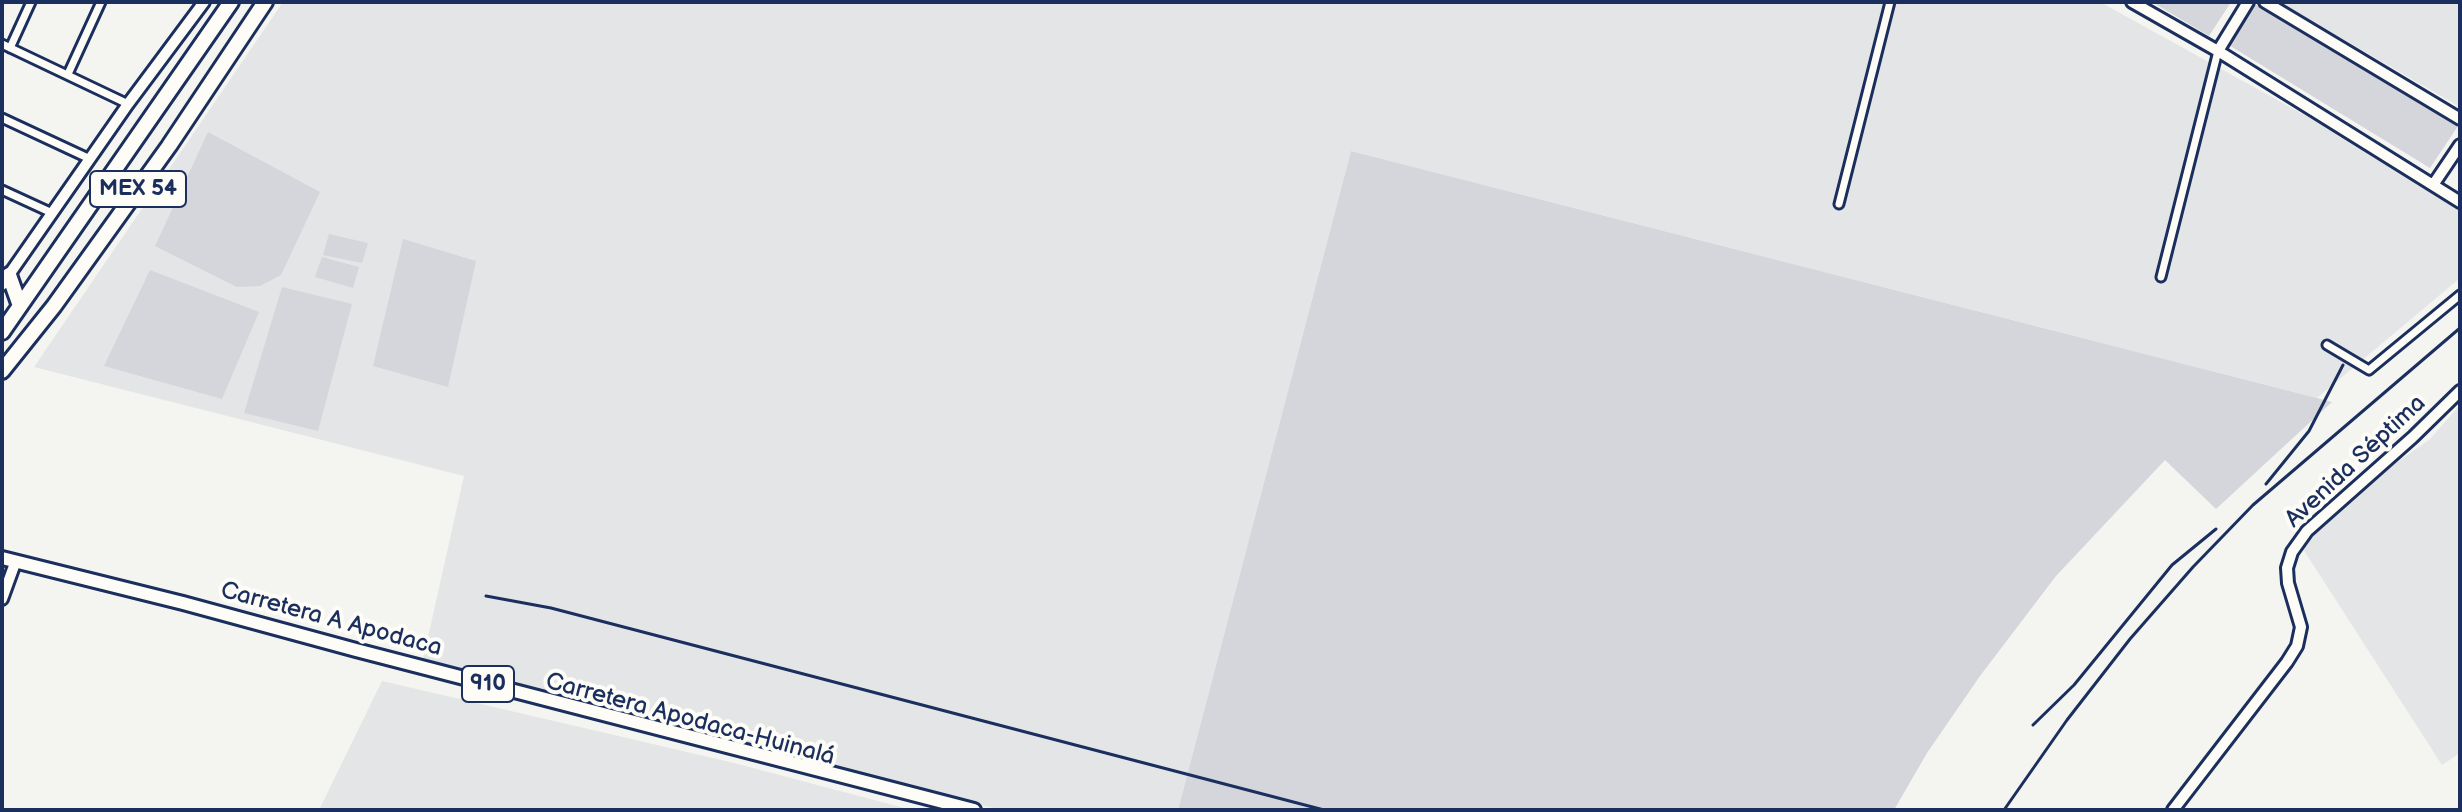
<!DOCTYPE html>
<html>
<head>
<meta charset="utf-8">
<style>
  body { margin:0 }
  #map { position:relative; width:2462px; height:812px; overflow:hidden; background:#f4f4f1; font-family:"Balsamiq Sans",sans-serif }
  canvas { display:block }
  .frame { position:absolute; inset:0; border:4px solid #1b2f5e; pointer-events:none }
</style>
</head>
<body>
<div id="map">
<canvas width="2462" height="812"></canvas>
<div class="frame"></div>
</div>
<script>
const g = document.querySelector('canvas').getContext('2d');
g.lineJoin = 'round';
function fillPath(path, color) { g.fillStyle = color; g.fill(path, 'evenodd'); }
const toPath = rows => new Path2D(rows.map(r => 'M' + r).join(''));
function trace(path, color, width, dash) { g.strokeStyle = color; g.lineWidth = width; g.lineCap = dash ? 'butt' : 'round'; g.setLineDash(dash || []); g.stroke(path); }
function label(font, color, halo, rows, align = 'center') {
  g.font = font + ' "Balsamiq Sans",sans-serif'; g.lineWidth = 8; g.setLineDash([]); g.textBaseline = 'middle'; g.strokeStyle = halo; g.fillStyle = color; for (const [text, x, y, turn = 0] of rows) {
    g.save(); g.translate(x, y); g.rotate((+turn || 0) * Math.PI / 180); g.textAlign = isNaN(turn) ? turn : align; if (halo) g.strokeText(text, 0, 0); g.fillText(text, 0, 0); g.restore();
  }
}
fillPath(toPath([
  [283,2,2100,2,2328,128,2460,210,2460,278,2317,398,1351,151,1178,810,1001,810,422,664,464,476,34,367],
  [2279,2,2460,2,2460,107],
  [2460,405,2460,753,2442,765,2303,549,2313,536,2386,470,2429,440],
  [382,681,730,762,912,810,319,810]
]), '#e4e5e6');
fillPath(toPath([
  [2152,2,2231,2,2209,36],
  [2253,3,2458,126,2430,168,2227,44],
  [208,132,320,192,281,275,260,286,237,287,155,246],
  [1351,151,2317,398,2332,402,2216,509,2165,460,2056,576,1980,676,1927,753,1894,810,1178,810],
  [329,234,368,243,362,263,323,255],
  [403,239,476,261,448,387,373,366],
  [322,257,359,267,353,288,315,277],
  [150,270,259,312,222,399,104,366],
  [282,287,352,304,318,431,244,413]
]), '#d4d6db');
const street = toPath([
  [2,44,128,104],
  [10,48,31,2],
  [68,74,101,2],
  [2,118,90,159],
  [2,190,52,213],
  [1839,204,1890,2],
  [2161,277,2218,51],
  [2327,345,2369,370,2460,295]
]);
const secondary = toPath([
  [2132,2,2218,51,2460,202],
  [2265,2,2460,119],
  [2218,51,2248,2],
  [2433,185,2460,145],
  [2,285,128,104,204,2],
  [2,599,14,566],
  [2173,810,2287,662,2297,646,2301,627,2288,583,2287,568,2292,552,2307,531,2413,437,2460,391]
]);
const primary = toPath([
  [2,558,183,603,356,650,974,810]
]);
const highway = toPath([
  [9,275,20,306],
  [2,332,231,2],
  [2,371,54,306,169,146,265,2]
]);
trace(street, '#1b2f5e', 13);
trace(secondary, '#1b2f5e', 16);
trace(primary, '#1b2f5e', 18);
trace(highway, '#1b2f5e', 20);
trace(street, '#fdfcf7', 7);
trace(secondary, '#fdfcf7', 10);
trace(primary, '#fdfcf7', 12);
trace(highway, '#fdfcf7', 14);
trace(toPath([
  [2266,484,2309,431,2343,365],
  [486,596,551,608,1324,810],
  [2033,725,2074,685,2172,565,2216,529],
  [2004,810,2067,720,2130,639,2193,567,2253,505,2460,328]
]), '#1b2f5e', 3);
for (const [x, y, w] of [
  [138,189,96],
  [488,684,52]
]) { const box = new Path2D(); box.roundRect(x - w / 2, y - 18, w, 36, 6); g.fillStyle = '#fdfcf7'; g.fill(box); trace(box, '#1b2f5e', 2); }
label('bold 22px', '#1b2f5e', null, [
  ["MEX 54",138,189],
  ["910",488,684]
]);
label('24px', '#1b2f5e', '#fdfcf7', [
  ["Avenida Séptima",2356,462,-43],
  ["Carretera A Apodaca",331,620,15],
  ["Carretera Apodaca-Huinalá",690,720,15]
]);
</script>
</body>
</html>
